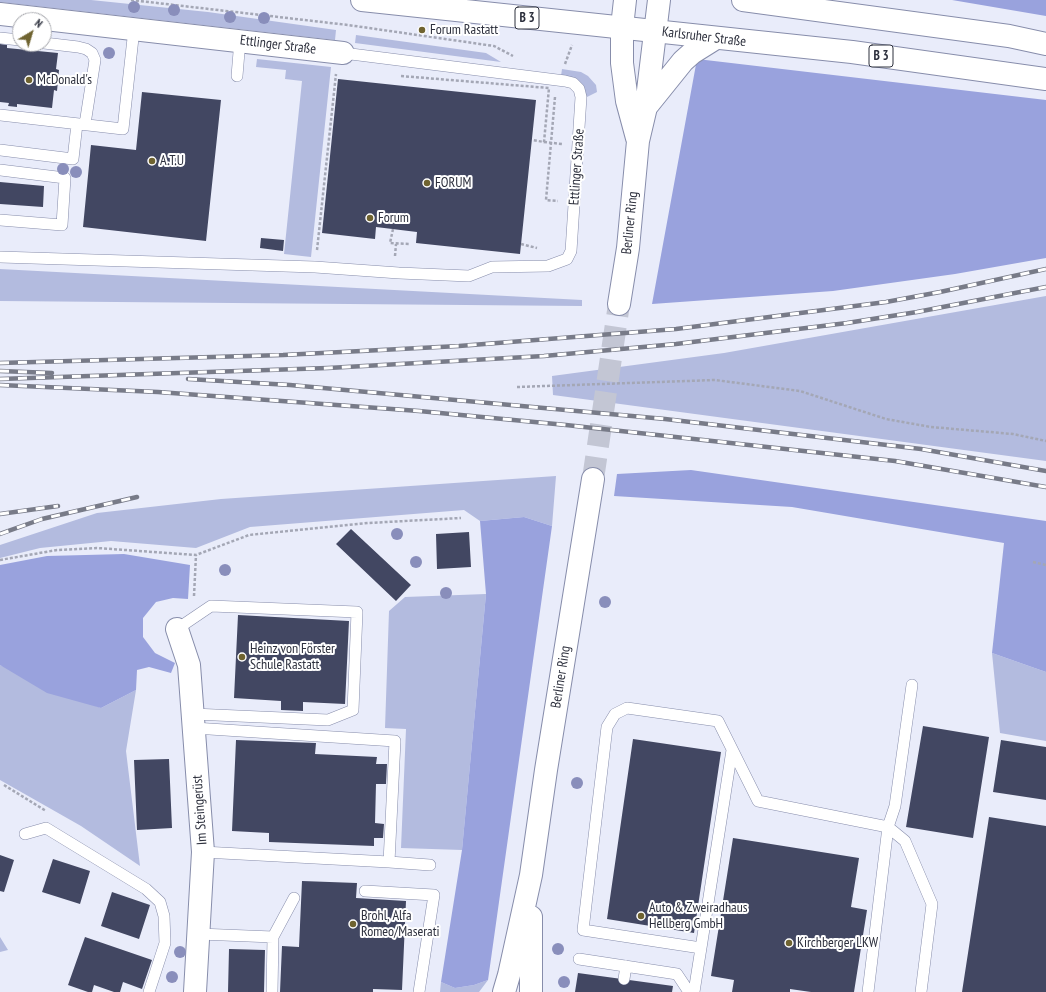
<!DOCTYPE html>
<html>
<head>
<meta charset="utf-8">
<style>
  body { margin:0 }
  #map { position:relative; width:1046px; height:992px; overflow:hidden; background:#e9ecfa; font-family:"PT Sans Narrow",sans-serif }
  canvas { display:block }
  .north { position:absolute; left:12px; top:12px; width:40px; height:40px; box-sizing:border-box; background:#fff; border:1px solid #abacb1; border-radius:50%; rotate:38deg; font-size:11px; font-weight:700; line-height:16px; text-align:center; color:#2d303d }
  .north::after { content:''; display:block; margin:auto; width:14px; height:18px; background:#6f6330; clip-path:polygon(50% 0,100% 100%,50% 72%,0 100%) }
</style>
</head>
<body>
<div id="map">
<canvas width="1046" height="992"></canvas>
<div class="north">N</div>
</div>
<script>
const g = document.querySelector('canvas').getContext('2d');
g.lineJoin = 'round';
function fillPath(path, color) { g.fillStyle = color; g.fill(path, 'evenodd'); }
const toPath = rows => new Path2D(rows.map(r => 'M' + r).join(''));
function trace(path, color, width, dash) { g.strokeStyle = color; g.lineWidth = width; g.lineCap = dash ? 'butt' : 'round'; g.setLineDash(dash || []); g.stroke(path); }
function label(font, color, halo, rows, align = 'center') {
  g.font = font + ' "PT Sans Narrow",sans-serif'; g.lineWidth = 4; g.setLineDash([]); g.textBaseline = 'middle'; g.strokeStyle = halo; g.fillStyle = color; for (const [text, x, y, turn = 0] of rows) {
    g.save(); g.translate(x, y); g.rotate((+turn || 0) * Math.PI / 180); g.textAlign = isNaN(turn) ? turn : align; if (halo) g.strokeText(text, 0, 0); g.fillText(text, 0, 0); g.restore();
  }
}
fillPath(toPath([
  [0,0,91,0,208,12,336,30,335,40,0,2],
  [356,35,486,53,501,62,355,43],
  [257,59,331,67,311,257,284,254,302,81,285,79,286,70,256,67],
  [562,69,581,72,588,76,596,85,597,92,585,98,561,76],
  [0,269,582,300,582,306,0,301],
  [1046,296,1046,461,553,395,552,376,724,353],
  [556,476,552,526,524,517,480,521,464,510,250,527,196,548,111,541,40,548,0,558,0,545,97,513,221,499],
  [486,594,462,850,401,848,406,729,385,728,389,611,405,597],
  [992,653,1046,672,1046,741,1000,733],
  [0,665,101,708,136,690,126,751,140,866,81,826,0,780],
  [0,937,8,950,0,952],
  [488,980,479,992,440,992,441,982,455,988,474,985]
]), '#b3bbdf');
fillPath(toPath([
  [952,0,1046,0,1046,16],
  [697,59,1046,100,1046,258,955,274,833,291,652,304],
  [691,470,1046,521,1046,672,992,653,1004,543,792,507,614,496,617,474],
  [524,517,552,526,488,980,474,985,455,988,441,982,462,850,486,594,480,521],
  [124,554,190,565,188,599,173,598,156,602,143,618,143,637,155,653,175,663,171,673,149,667,137,670,136,690,101,708,47,693,0,665,0,565,47,556]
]), '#99a2dd');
fillPath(toPath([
  [0,44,7,45,7,48,58,53,56,69,59,70,57,91,54,90,52,108,17,104,17,107,8,106,9,103,0,102],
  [338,79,536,100,520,254,416,243,417,232,376,227,375,239,322,233],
  [142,92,221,100,206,241,83,227,91,145,136,150],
  [0,182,44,186,43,207,0,204],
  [261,238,284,240,283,251,260,248],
  [351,529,411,585,396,601,336,544],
  [469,532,471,567,437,569,436,534],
  [238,615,349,621,345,704,303,702,303,711,281,710,281,701,234,698],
  [923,726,989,737,973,838,906,827],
  [633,739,721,752,694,933,607,919],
  [236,740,316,743,315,754,377,757,376,764,387,764,386,784,376,784,375,823,384,824,383,838,374,838,374,846,269,842,269,833,232,831],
  [1001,740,1046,747,1046,800,993,792],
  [169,759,172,828,137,830,134,760],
  [989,817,1046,826,1046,992,962,992],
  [733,838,859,858,851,907,867,910,854,992,811,992,790,989,790,992,732,992,734,980,711,976],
  [0,855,14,860,4,892,0,891],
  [53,859,90,871,80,904,42,892],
  [302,881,357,883,356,898,406,901,402,990,373,989,373,992,280,992,282,946,299,947],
  [112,892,150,905,139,939,101,926],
  [85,937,152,960,142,989,123,982,120,992,114,992,94,985,92,992,88,992,68,985],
  [229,949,265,950,264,992,228,992],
  [578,973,673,986,672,992,575,992]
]), '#424762');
trace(toPath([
  [593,479,619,304]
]), '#c3c6d4', 22, [22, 11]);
const service = toPath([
  [0,38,20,40],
  [44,43,78,47,86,49,92,53,95,60,85,124],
  [237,76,240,40],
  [0,115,123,129,134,29],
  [0,150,73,159,77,124],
  [0,170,65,178,62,225,0,220],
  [0,257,315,267,399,273,469,276,492,267,548,266,567,259,571,251,581,97,579,89,573,83,565,81,343,53],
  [177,629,211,606,357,612,353,710,328,720,193,714],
  [194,728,395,741,389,862,203,852],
  [25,834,46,828,146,889,160,902,164,916,165,943,149,992],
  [389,862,430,865],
  [365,891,434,895,419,992],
  [199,934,273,937,272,992],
  [273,937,294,898],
  [701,948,732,750],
  [579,959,677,974,689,992],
  [624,979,626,966],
  [694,992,701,948,583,930,607,727,615,714,627,708,718,721,758,801,888,827,905,841,932,904,921,992],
  [868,992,888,827,895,806,912,685]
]);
const minor = toPath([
  [0,14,343,53],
  [177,629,189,665,203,852,195,992]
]);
const tertiary = toPath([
  [625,0,622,27,622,63,627,101,637,138],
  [646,107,683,61,692,53,716,38],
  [619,304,628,248,638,141,646,107,659,0],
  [531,917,531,992],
  [504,992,509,975,531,875,546,770,593,479]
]);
const primary = toPath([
  [362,0,852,52,1046,79],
  [743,0,1009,36,1046,44]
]);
trace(service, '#878dab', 12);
trace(minor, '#878dab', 24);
trace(tertiary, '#878dab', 24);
trace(primary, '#878dab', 24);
trace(toPath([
  [131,0,348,25,494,46,513,56],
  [565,64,572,45],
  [555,97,546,200,558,201],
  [544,142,562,144],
  [393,229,390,243,410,244],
  [521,244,537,248],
  [317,250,336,74],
  [395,256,396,244],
  [517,387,715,380,800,391,886,419,931,427,1013,434,1046,441],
  [0,560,57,550,97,548,196,555,249,535,368,523,461,518],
  [1033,562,1046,565],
  [194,596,196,555],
  [4,785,46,811]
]), '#a4a7b5', 2.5, [3, 2]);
trace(service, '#fff', 11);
trace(minor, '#fff', 22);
trace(tertiary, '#fff', 22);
trace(primary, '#fff', 22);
const rail = toPath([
  [0,363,283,355,459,346,676,329,886,302,940,292,1046,269],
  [0,371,52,373],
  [0,379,328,368,544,356,676,344,847,323,917,312,1046,287],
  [188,379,290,385,665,419,921,449,1046,471],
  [0,385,158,392,419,411,566,425,895,461,1046,487],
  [0,514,58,506],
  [0,534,42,519,137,497]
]);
trace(rail, '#787b88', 4.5);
trace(rail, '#fff', 3, [9]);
trace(toPath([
  [401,76,549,88,544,142,532,140]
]), '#a4a7b5', 2.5, [3, 2]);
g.fillStyle = '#898ebb';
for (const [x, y] of [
  [134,7],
  [174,10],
  [230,17],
  [264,18],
  [109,53],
  [63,169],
  [76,172],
  [397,534],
  [416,562],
  [225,570],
  [446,593],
  [605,602],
  [577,783],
  [558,949],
  [180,952],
  [172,977],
  [564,982]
]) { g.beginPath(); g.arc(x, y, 6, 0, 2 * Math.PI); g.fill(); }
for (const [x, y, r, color] of [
  [422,30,4,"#6f6330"],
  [29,80,4,"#6f6330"],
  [152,161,4,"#6f6330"],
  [427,183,4,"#6f6330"],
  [370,218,4,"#6f6330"],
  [242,657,4,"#6f6330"],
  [641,916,4,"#6f6330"],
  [353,924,4,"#6f6330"],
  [789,943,4,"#6f6330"]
]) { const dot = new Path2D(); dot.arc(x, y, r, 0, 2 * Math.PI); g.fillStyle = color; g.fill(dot); trace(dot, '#fff', 1.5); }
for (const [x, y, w] of [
  [527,18,24],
  [881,56,24]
]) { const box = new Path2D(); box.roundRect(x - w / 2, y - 11, w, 22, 3); g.fillStyle = '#fff'; g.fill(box); trace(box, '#2d303d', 1); }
label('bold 13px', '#2d303d', null, [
  ["B 3",527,18],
  ["B 3",881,56]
]);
label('14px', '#2d303d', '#fff', [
  ["Forum Rastatt",430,30],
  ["McDonald's",37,80],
  ["A.T.U",160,161],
  ["FORUM",435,183],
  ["Forum",378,218],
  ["Heinz von Förster",250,649],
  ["Schule Rastatt",250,665],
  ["Auto & Zweiradhaus",649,908],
  ["Hellberg GmbH",649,924],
  ["Brohl, Alfa",361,916],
  ["Romeo/Maserati",361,932],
  ["Kirchberger LKW",797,943]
], 'left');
label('14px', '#2d303d', '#fff', [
  ["Karlsruher Straße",704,37,7],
  ["Ettlinger Straße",278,45,7],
  ["Ettlinger Straße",577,167,-86],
  ["Berliner Ring",630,223,-84],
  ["Berliner Ring",561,677,-81],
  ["Im Steingerüst",200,810,-94]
]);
</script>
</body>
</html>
